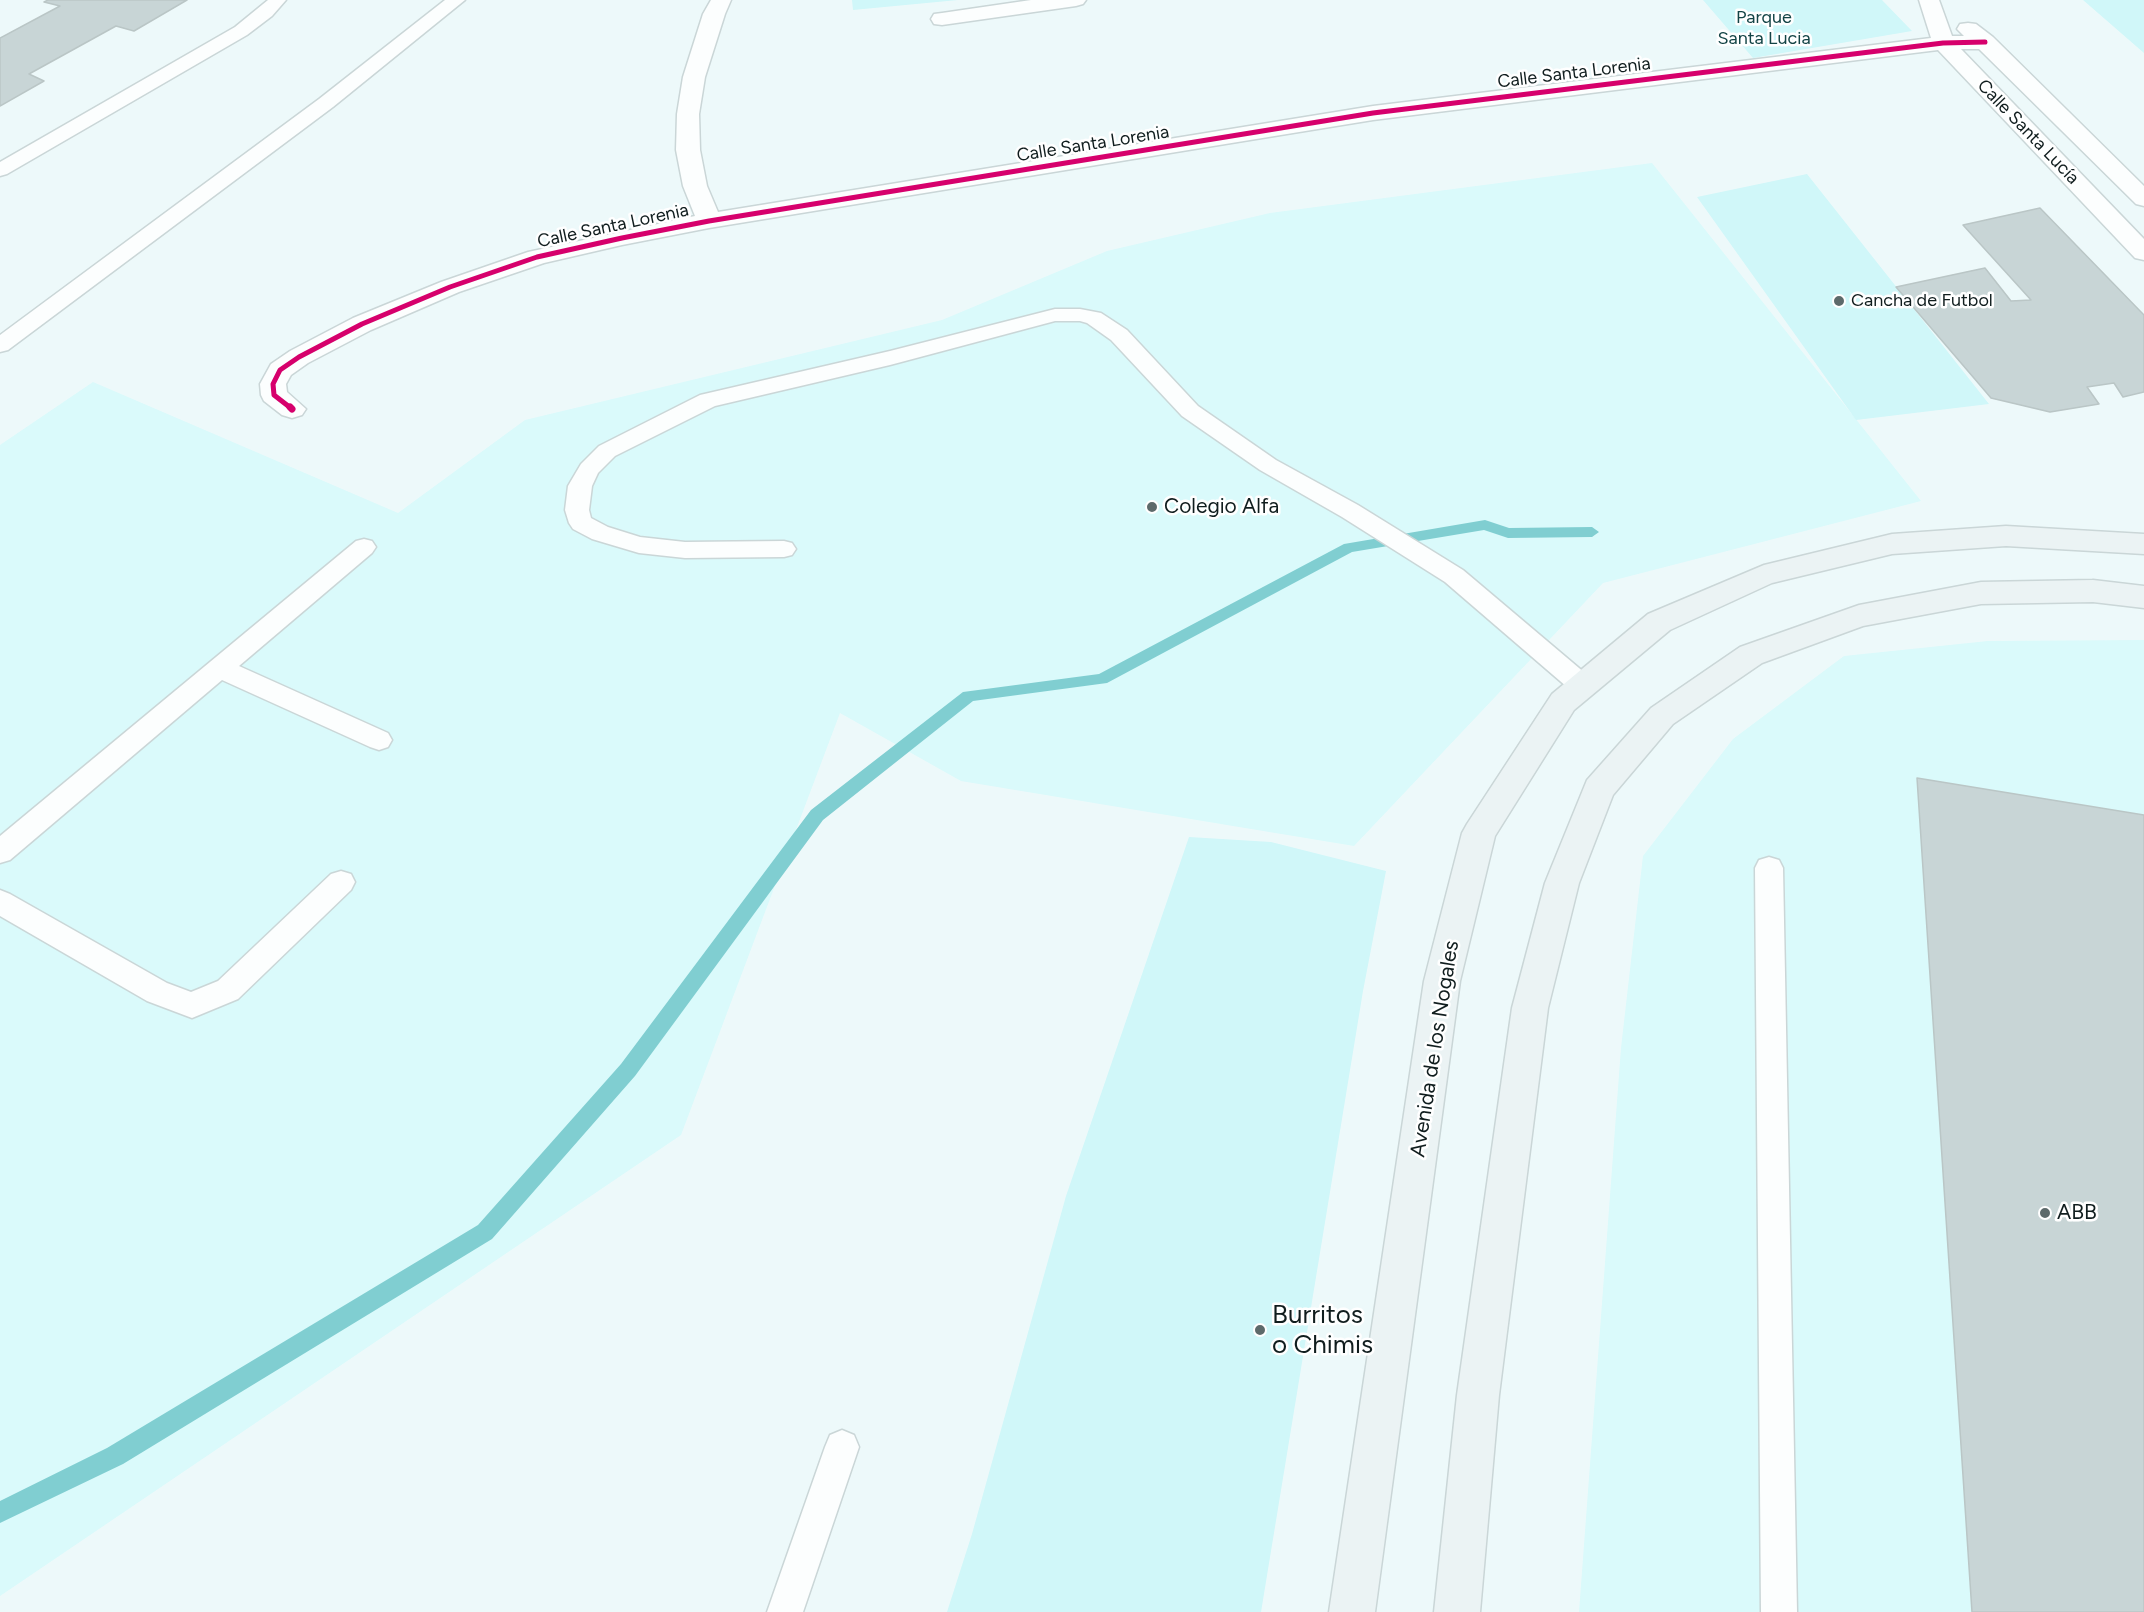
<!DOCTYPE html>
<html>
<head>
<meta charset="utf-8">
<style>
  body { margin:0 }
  canvas { display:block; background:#edf9fa }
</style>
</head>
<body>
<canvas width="2144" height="1612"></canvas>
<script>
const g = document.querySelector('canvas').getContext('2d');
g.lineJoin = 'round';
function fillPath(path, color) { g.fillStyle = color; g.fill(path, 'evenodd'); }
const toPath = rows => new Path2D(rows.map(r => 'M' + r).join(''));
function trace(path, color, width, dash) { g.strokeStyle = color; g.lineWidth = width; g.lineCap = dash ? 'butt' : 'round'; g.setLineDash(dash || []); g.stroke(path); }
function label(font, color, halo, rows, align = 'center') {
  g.font = font + ' Figtree,sans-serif'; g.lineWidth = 5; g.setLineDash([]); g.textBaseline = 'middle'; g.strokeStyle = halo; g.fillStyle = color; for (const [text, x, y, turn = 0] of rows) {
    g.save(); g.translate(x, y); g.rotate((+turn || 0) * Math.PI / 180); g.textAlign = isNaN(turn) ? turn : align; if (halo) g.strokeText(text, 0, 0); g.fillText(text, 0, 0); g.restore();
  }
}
fillPath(toPath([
  [1652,163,1921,501,1603,583,1354,846,961,781,840,713,681,1135,0,1596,0,445,93,382,398,513,525,420,942,320,1107,251,1270,213],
  [2144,640,2144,1612,1579,1612,1621,1048,1643,856,1733,739,1844,656,1988,641]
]), '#dafafb');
fillPath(toPath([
  [852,0,958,0,853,10],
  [1703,0,1882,0,1912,31,1753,58],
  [2083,0,2144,0,2144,53],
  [1807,174,1989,404,1856,420,1697,197],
  [1189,837,1271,842,1386,871,1363,991,1261,1612,947,1612,972,1534,1066,1196]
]), '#d0f7f9');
fillPath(toPath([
  [1485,520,1509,528,1592,527,1599,532,1592,537,1508,538,1484,530,1352,552,1107,683,973,701,823,820,635,1076,492,1239,123,1464,0,1523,0,1501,107,1448,478,1225,621,1064,811,810,963,692,1099,674,1344,544,1485,520]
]), '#80ced1');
const building = toPath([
  [48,0,187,0,134,31,116,26,29,74,44,81,0,106,0,38,60,6,44,2,48,0],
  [2040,208,2144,315,2144,392,2123,397,2114,383,2087,387,2099,404,2050,412,1991,398,1896,287,1985,268,2011,301,2031,300,1963,225,2040,208],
  [1917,778,2144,815,2144,1612,1972,1612,1917,778]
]);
fillPath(building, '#c8d5d6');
trace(building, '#bac6c6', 1.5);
const lane = toPath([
  [268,0,286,0,272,16,247,35,7,174,0,176,0,162,235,27,268,0],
  [445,0,465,0,333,107,8,350,0,352,0,335,319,99,445,0],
  [1055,309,1080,309,1101,313,1127,330,1198,406,1276,460,1358,505,1463,570,1592,679,1596,686,1592,693,1583,696,1574,693,1445,582,1342,517,1260,470,1182,416,1111,340,1087,323,1080,321,1055,321,890,365,715,406,615,456,598,473,592,486,589,510,591,518,608,527,640,537,685,542,784,541,792,543,796,549,792,555,784,557,685,558,639,553,592,539,573,529,569,523,565,510,568,486,581,464,599,446,700,395,890,351,1055,309],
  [364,539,372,541,376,547,372,553,239,666,388,733,392,740,388,747,379,750,370,747,222,680,10,860,0,863,0,836,356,541,364,539],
  [1769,857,1779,860,1783,868,1797,1612,1761,1612,1755,868,1759,860,1769,857],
  [341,871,351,874,355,882,351,890,238,999,192,1018,147,1001,0,916,0,890,10,894,167,983,191,992,218,981,331,874,341,871],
  [842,1430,854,1435,859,1447,803,1612,767,1612,825,1447,830,1435,842,1430]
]);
const street = toPath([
  [711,0,731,0,725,14,705,77,699,114,700,150,707,186,718,212,1373,106,1931,38,1919,0,1939,0,1952,36,1964,36,1957,29,1960,24,1968,23,1976,24,1993,37,2144,186,2144,206,2136,204,1979,49,1961,49,2144,239,2144,260,2135,258,1938,50,1373,120,709,228,622,245,544,263,459,292,371,330,308,363,291,375,286,384,287,392,306,409,302,415,292,418,282,415,264,401,261,395,260,384,271,364,290,351,353,318,441,282,528,252,695,216,683,186,676,150,677,114,683,77,703,14,711,0],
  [1031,0,1086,0,1083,4,1076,6,942,25,934,24,931,19,934,14,942,13,1031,0]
]);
const secondary = toPath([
  [2006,526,2144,534,2144,554,2006,546,1892,554,1772,583,1670,630,1574,710,1495,836,1460,981,1375,1612,1329,1612,1424,981,1462,833,1467,824,1552,694,1648,614,1764,565,1892,534,2006,526],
  [2093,580,2144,586,2144,608,2093,602,1981,604,1863,626,1762,663,1673,724,1613,795,1579,883,1548,1008,1499,1395,1480,1612,1434,1612,1457,1395,1512,1008,1545,883,1587,780,1651,708,1740,647,1859,605,1981,582,2093,580]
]);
trace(lane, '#cad6d7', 3);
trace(street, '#cad6d7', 3);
trace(secondary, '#cad6d7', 3);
fillPath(lane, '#fcfefe');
fillPath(street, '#fcfefe');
fillPath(secondary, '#ebf3f4');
trace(toPath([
  [292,409,274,395,273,384,280,370,299,357,362,324,450,287,537,257,622,238,709,221,1373,113,1943,43,1985,42]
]), '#d6006c', 5);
trace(toPath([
  [290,407,292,409]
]), '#d6006c', 7);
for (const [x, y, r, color] of [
  [1839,301,6,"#5d6a6b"],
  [1152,507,6,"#5d6a6b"],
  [2045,1213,6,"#5d6a6b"],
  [1260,1330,6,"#5d6a6b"]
]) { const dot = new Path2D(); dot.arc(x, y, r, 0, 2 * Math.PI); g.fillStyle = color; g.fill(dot); trace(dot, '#fff', 2); }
label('18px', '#134446', '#fff', [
  ["Parque",1764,18],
  ["Santa Lucia",1764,39]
]);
label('18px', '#101d1e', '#fff', [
  ["Calle Santa Lorenia",1574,73,-7],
  ["Calle Santa Lucía",2028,132,46],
  ["Calle Santa Lorenia",1093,144,-9],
  ["Calle Santa Lorenia",613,226,-12]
]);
label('18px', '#101d1e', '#fff', [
  ["Cancha de Futbol",1851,301]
], 'left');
label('21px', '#101d1e', '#fff', [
  ["Colegio Alfa",1164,507],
  ["ABB",2057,1213]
], 'left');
label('21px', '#101d1e', '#fff', [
  ["Avenida de los Nogales",1435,1049,-81]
]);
label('26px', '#101d1e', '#fff', [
  ["Burritos",1272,1315],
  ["o Chimis",1272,1345]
], 'left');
</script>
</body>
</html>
